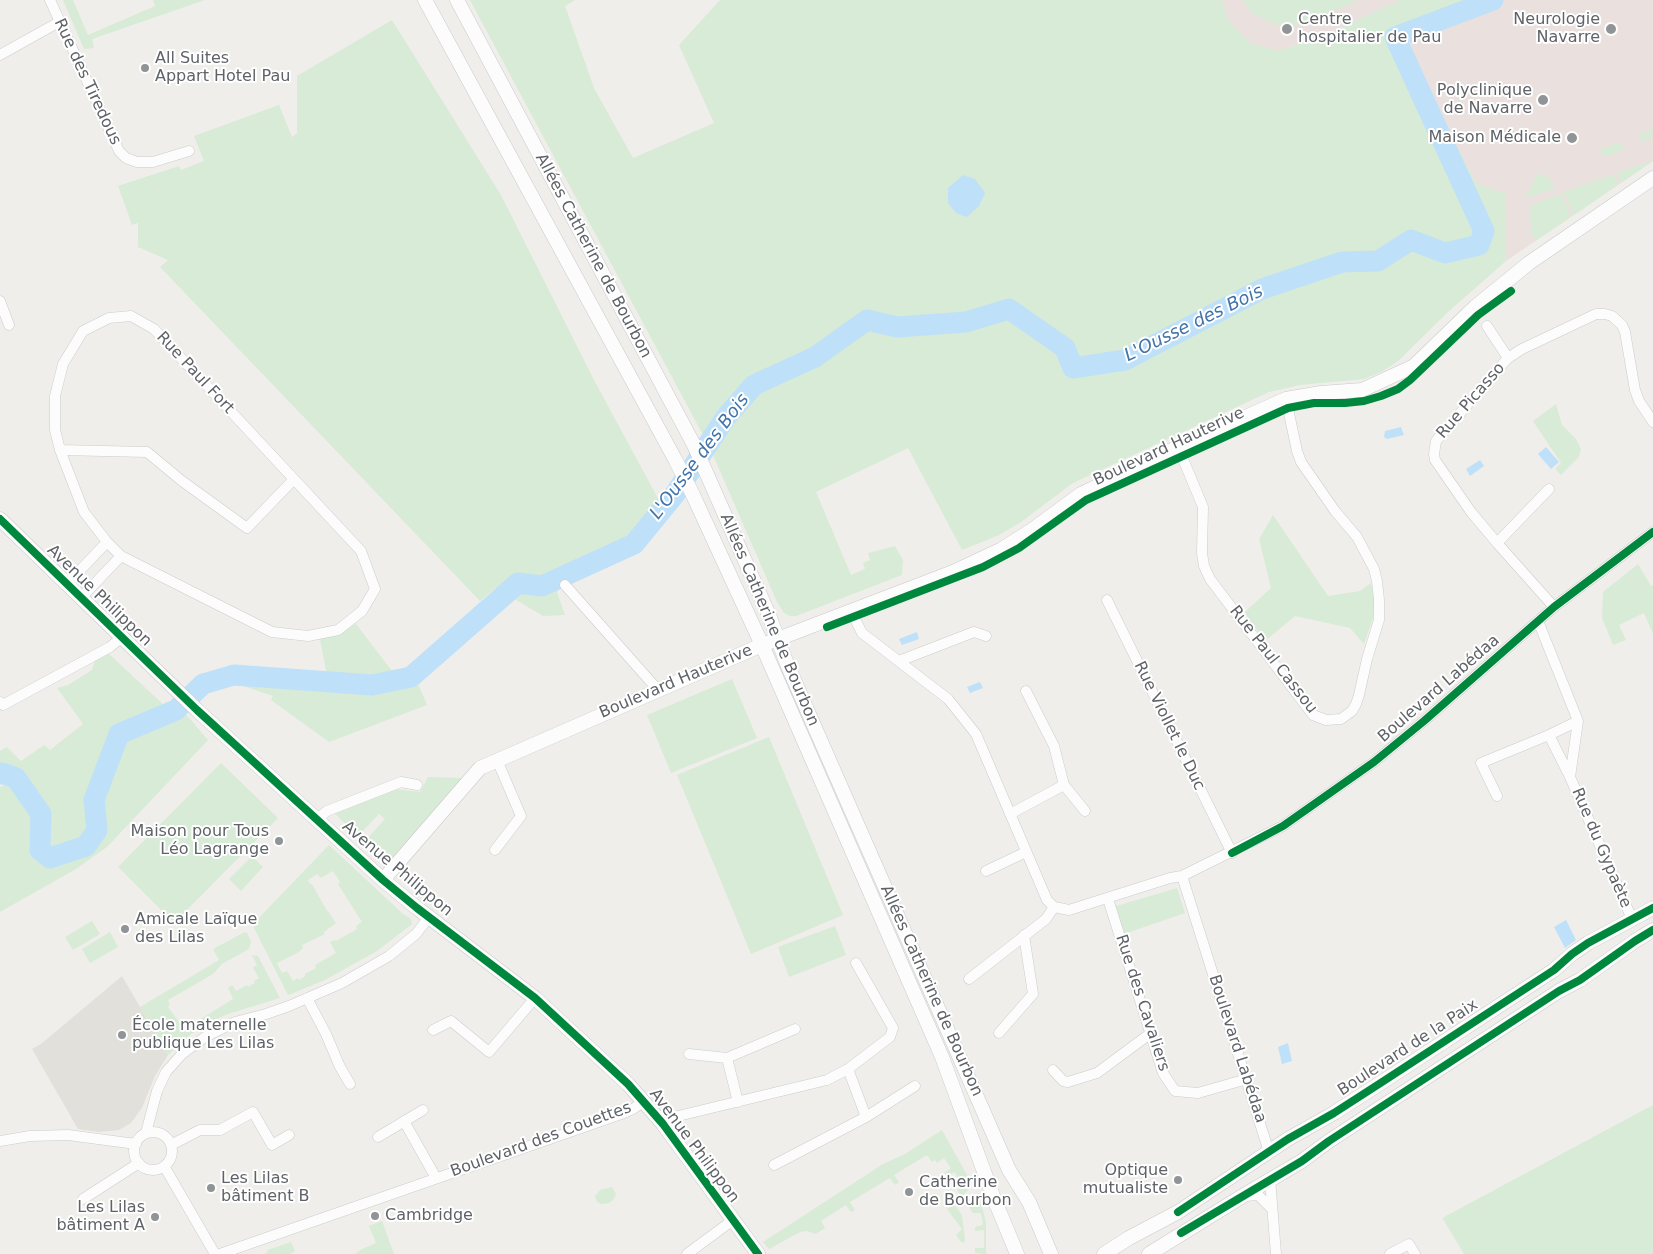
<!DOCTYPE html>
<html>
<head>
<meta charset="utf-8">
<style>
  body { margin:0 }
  canvas { display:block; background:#efeeea }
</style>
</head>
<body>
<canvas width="1653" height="1254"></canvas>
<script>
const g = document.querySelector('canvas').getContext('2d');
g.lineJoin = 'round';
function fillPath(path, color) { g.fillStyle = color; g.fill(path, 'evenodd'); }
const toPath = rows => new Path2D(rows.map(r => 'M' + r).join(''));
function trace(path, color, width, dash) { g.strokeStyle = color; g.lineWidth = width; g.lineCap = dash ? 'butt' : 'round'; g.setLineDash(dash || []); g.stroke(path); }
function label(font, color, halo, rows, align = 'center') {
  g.font = font + ' "DejaVu Sans",sans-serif'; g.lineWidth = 4; g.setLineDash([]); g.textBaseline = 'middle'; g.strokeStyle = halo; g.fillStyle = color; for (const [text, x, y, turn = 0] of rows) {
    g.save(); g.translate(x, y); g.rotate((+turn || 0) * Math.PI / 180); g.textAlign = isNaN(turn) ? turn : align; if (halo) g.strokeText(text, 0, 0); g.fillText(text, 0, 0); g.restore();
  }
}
fillPath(toPath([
  [122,976,168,1055,155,1076,142,1108,131,1123,119,1130,99,1132,78,1129,32,1049,41,1044]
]), '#e2e0da');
fillPath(toPath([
  [1222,0,1400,0,1319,38,1278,51,1250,43,1228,20],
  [1486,0,1653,0,1653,161,1506,261,1506,194,1477,185,1400,40]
]), '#eae0de');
fillPath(toPath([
  [63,0,73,0,88,35,155,6,153,0,205,0,92,39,94,48,84,49],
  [470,0,575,0,565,6,594,88,633,158,714,123,679,45,720,0,1222,0,1228,20,1250,43,1278,51,1319,38,1400,0,1486,0,1400,40,1477,184,1506,194,1506,261,1448,312,1398,361,1383,371,1364,379,1300,385,1269,392,1073,483,1021,522,999,535,962,550,908,448,816,492,851,575,865,569,863,563,870,560,868,553,895,546,903,560,902,575,796,616,790,616,784,613,777,602,710,448],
  [1243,0,1358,0,1303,24,1288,26,1275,24,1256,16,1248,8],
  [392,20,501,195,594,380,668,517,571,567,557,592,565,615,543,616,496,588,480,601,160,267,168,260,138,247,138,223,132,225,118,186,179,166,181,170,204,161,194,136,279,105,292,137,297,133,297,76],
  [1653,128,1651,137,1642,143,1639,135],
  [1621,142,1624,150,1608,156,1604,155,1599,150],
  [1653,160,1653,161,1621,183,1617,173],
  [1538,173,1552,180,1554,189,1525,198],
  [1614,174,1618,185,1574,215,1564,192],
  [1562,194,1571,217,1537,240,1531,234,1530,212,1532,204],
  [1556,404,1562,425,1576,439,1581,449,1579,457,1561,475,1555,469,1561,463,1533,421],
  [1273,515,1328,596,1360,591,1371,583,1374,599,1373,618,1364,644,1350,628,1295,616,1265,641,1244,613,1271,588,1259,539],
  [1638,564,1651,586,1653,585,1653,634,1644,613,1619,625,1626,640,1613,645,1602,618,1603,592],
  [356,624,392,671,399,672,378,679,327,676,320,639],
  [108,653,167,708,126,723,113,734,102,756,88,795,85,838,75,845,51,851,47,848,47,814,24,775,13,766,4,765,0,767,0,751,7,747,21,761,44,745,50,750,83,724,57,688,68,685,92,670,95,661],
  [732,679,757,738,671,773,647,715],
  [412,682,419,686,427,705,329,742,271,700,273,696,240,685,351,689,379,693,394,689],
  [184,712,208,740,107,847,76,869,0,912,0,787,10,782,31,810,34,851,45,865,60,866,84,856,91,851,100,839,102,807,109,776,116,753,124,739,139,730,177,718],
  [769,737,843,915,751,954,677,775],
  [221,763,278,818,174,923,118,867],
  [428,777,462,778,388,864,364,842,385,819,379,814,358,836,333,812,394,789,420,792],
  [329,845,403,914,411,919,412,924,377,951,325,980,288,995,254,928,254,923],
  [333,871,340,882,338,884,362,922,356,926,357,929,336,941,335,940,330,942,336,953,315,965,316,968,305,974,305,976,299,980,298,978,293,981,287,971,282,973,277,963,299,952,303,948,302,945,325,934,324,932,336,923,328,911,327,911,312,884,310,884,308,880,317,874,321,878],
  [252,856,263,867,241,891,229,879],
  [1177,888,1185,913,1121,935,1113,907],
  [92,921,100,934,73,950,65,937],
  [835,926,846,955,789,977,778,947],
  [110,932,118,947,90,963,82,949],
  [245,932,247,933,251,941,249,949,222,964,213,974,168,1000,170,1005,168,1007,184,1029,233,999,228,988,232,985,236,991,247,985,248,987,255,983,254,981,259,978,253,968,257,965,252,955,258,956,280,998,228,1014,212,1021,191,1034,168,1055,140,1007,219,960,213,949],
  [1653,1105,1653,1254,1464,1254,1443,1219,1444,1217],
  [942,1130,971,1182,968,1190,962,1197,957,1190,964,1186,954,1172,947,1177,944,1173,951,1168,944,1158,937,1163,935,1160,932,1162,927,1155,894,1175,899,1182,895,1185,890,1178,850,1202,855,1210,851,1212,846,1205,821,1221,825,1228,816,1234,807,1231,800,1232,769,1249,763,1242,883,1164,905,1154],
  [612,1187,616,1194,613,1200,609,1203,601,1204,597,1202,595,1196,600,1190],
  [978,1193,986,1222,986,1254,975,1253,975,1248,984,1248,984,1230,975,1231,975,1227,983,1225,981,1213,973,1213,969,1207,976,1199],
  [954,1204,962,1215,965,1240,964,1243,961,1242,956,1235,962,1229,947,1209],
  [382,1221,394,1254,355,1254,362,1249,376,1243,369,1226],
  [291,1242,295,1251,290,1254,266,1254,268,1250]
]), '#d8ebd6');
fillPath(toPath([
  [963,175,975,179,985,193,979,206,967,217,956,213,948,203,948,188],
  [1401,427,1404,435,1387,439,1384,437,1385,431],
  [1546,447,1559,462,1551,469,1538,454],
  [1480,460,1484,466,1470,476,1466,469],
  [917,632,919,639,902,645,899,639],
  [980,682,983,688,970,693,967,687],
  [1566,920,1576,940,1565,948,1554,927],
  [1288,1043,1292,1061,1282,1064,1278,1047]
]), '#bfe0f9');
trace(toPath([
  [0,774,2,773,16,778,41,814,40,850,50,858,86,846,97,830,94,800,119,734,176,710,203,684,234,675,372,685,411,677,518,583,542,586,634,544,675,494,726,417,754,385,815,357,867,320,897,327,966,322,1009,309,1065,348,1073,368,1125,360,1262,289,1342,262,1378,261,1411,240,1445,253,1479,245,1484,231,1395,37,1493,0]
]), '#bfe0f9', 21);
const street = toPath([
  [50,0,119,151,126,158,137,162,153,162,189,151],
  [0,55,59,22],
  [0,301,9,325],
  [131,316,154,329,361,551,375,589,362,611,338,630,308,636,272,632,121,556,107,542,84,512,60,450,55,430,55,396,63,364,83,331,109,318,131,316],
  [1487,326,1508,358],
  [1178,447,1203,507,1202,553,1204,566,1210,579,1313,715,1326,720,1341,719,1352,711,1356,704,1359,695,1367,659,1379,620,1379,600,1377,581,1374,569,1357,537,1335,511,1301,462,1297,451,1286,399],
  [60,450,147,452,182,481,247,528,294,479],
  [1497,543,1549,489],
  [67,584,107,542],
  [565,585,658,690],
  [81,598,121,556],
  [1107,600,1232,853],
  [1554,607,1497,543,1471,512,1435,460,1434,454,1436,441,1508,358,1522,349,1596,314,1605,314,1612,316,1622,325,1625,332,1635,390,1639,401,1653,422],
  [851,611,862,633,948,699,976,734,1047,900,1054,907],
  [1538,621,1578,721,1570,777],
  [899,661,974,632,986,636],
  [1026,691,1054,746,1064,785,1085,811],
  [0,702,3,705,110,647,122,637],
  [1549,735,1570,777,1632,919],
  [1497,796,1481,763,1549,735,1578,721],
  [1010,814,1064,785],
  [317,819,327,811,401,782,417,785],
  [495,850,521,816,497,760],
  [986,871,1026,852],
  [1108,899,1163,1073,1175,1091,1198,1093,1247,1079],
  [969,979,1046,919,1054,907,1069,910,1170,878,1182,876],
  [307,998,326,1034,340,1067,350,1084],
  [433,1030,451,1021,489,1052,535,998],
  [999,1033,1033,994,1024,935],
  [689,1054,727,1058,795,1029],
  [727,1058,738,1102],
  [848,1069,866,1117],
  [1053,1070,1063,1081,1068,1082,1097,1073,1151,1033],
  [404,1121,436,1178],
  [663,1124,674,1117,827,1080,848,1069,890,1037,893,1028,856,963],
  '134 1151a19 19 0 1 1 38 0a19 19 0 1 1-38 0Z',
  [146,1133,157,1091,166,1072,182,1054,205,1037,235,1022,266,1014,289,1006,342,983,389,956,416,934,429,917],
  [378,1137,423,1110],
  [0,1141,30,1136,68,1135,136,1144],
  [171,1145,200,1130,220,1130,253,1112,272,1145,289,1135],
  [1269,1152,1182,876,1283,826,1374,762,1424,721,1554,607,1653,532],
  [774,1165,866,1117,915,1086],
  [164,1166,215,1254],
  [1270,1179,1276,1254],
  [1244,1196,1258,1195,1272,1209],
  [83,1199,139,1163],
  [220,1254,624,1113,633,1109,644,1101],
  [687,1254,733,1220],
  [1390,1254,1409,1244,1415,1254]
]);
const secondary = toPath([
  [425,0,676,461,693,495,762,645,942,1057,993,1196,1017,1254],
  [457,0,694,445,769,615,787,664,1009,1170,1029,1202,1051,1254],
  [0,519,197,710,383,880,417,908,535,998,628,1084,663,1124,758,1254],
  [383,880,480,768,762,645,953,572,1002,549,1032,530,1081,494,1178,447,1286,399,1321,393,1362,390,1414,366,1475,307,1529,263,1653,178],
  [1104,1254,1129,1238,1178,1212,1288,1139,1334,1113,1379,1084,1554,970,1572,954,1588,943,1653,908],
  [1149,1254,1241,1197,1302,1161,1329,1141,1559,991,1580,980,1635,941,1653,930]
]);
trace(street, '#cbcccc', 11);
trace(secondary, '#cacacb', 15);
trace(street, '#fdfcfc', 10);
trace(secondary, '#fdfcfc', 14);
trace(toPath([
  [0,519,197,710,383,880,417,908,535,998,628,1084,663,1124,758,1254],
  [827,627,983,567,1019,548,1086,500,1288,408,1314,403,1345,403,1364,401,1381,396,1398,389,1410,380,1478,315,1511,291],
  [1232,853,1283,826,1374,762,1424,721,1554,607,1653,532],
  [1178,1212,1288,1139,1334,1113,1379,1084,1554,970,1572,954,1588,943,1653,908],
  [1181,1233,1302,1161,1329,1141,1559,991,1580,980,1635,941,1653,930]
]), '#00873e', 8);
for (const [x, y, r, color] of [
  [1287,29,6,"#919496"],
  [1611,29,6,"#919496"],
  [145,68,5,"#919496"],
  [1543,100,6,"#919496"],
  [1572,138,6,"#919496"],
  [279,841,5,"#919496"],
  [125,929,5,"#919496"],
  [122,1035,5,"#919496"],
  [1178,1180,5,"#919496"],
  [211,1188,5,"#919496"],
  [909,1192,5,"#919496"],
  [375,1216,5,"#919496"],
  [155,1217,5,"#919496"]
]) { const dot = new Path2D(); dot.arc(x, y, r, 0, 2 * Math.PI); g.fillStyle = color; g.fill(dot); trace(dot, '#fff', 2); }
label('16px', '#5f6368', '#fff', [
  ["Centre",1298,20],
  ["hospitalier de Pau",1298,38],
  ["Neurologie",1600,20,"right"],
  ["Navarre",1600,38,"right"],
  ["All Suites",155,59],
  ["Appart Hotel Pau",155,77],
  ["Polyclinique",1532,91,"right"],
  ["de Navarre",1532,109,"right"],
  ["Maison Médicale",1561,138,"right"],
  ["Maison pour Tous",269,832,"right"],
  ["Léo Lagrange",269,850,"right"],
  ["Amicale Laïque",135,920],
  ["des Lilas",135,938],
  ["École maternelle",132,1026],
  ["publique Les Lilas",132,1044],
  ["Optique",1168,1171,"right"],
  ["mutualiste",1168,1189,"right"],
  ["Les Lilas",221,1179],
  ["bâtiment B",221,1197],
  ["Catherine",919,1183],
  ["de Bourbon",919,1201],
  ["Les Lilas",145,1208,"right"],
  ["bâtiment A",145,1226,"right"],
  ["Cambridge",385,1216]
], 'left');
label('16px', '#5f6368', '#fff', [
  ["Rue des Tiredous",87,82,65],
  ["Allées Catherine de Bourbon",593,256,62],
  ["Rue Paul Fort",195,373,47],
  ["Rue Picasso",1471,401,-49],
  ["Boulevard Hauterive",1169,447,-25],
  ["Avenue Philippon",99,596,44],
  ["Allées Catherine de Bourbon",769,620,67],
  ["Rue Paul Cassou",1273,660,52],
  ["Boulevard Hauterive",676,682,-23],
  ["Boulevard Labédaa",1439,689,-41],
  ["Rue Viollet le Duc",1169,726,64],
  ["Rue du Gypaète",1601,848,67],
  ["Avenue Philippon",397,869,40],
  ["Allées Catherine de Bourbon",931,991,66],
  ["Rue des Cavaliers",1142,1003,72],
  ["Boulevard de la Paix",1408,1048,-33],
  ["Boulevard Labédaa",1237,1049,72],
  ["Boulevard des Couettes",541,1140,-20],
  ["Avenue Philippon",694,1146,53]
]);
label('italic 18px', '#4174aa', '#fff', [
  ["L'Ousse des Bois",1194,324,-26],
  ["L'Ousse des Bois",700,457,-53]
]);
</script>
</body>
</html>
